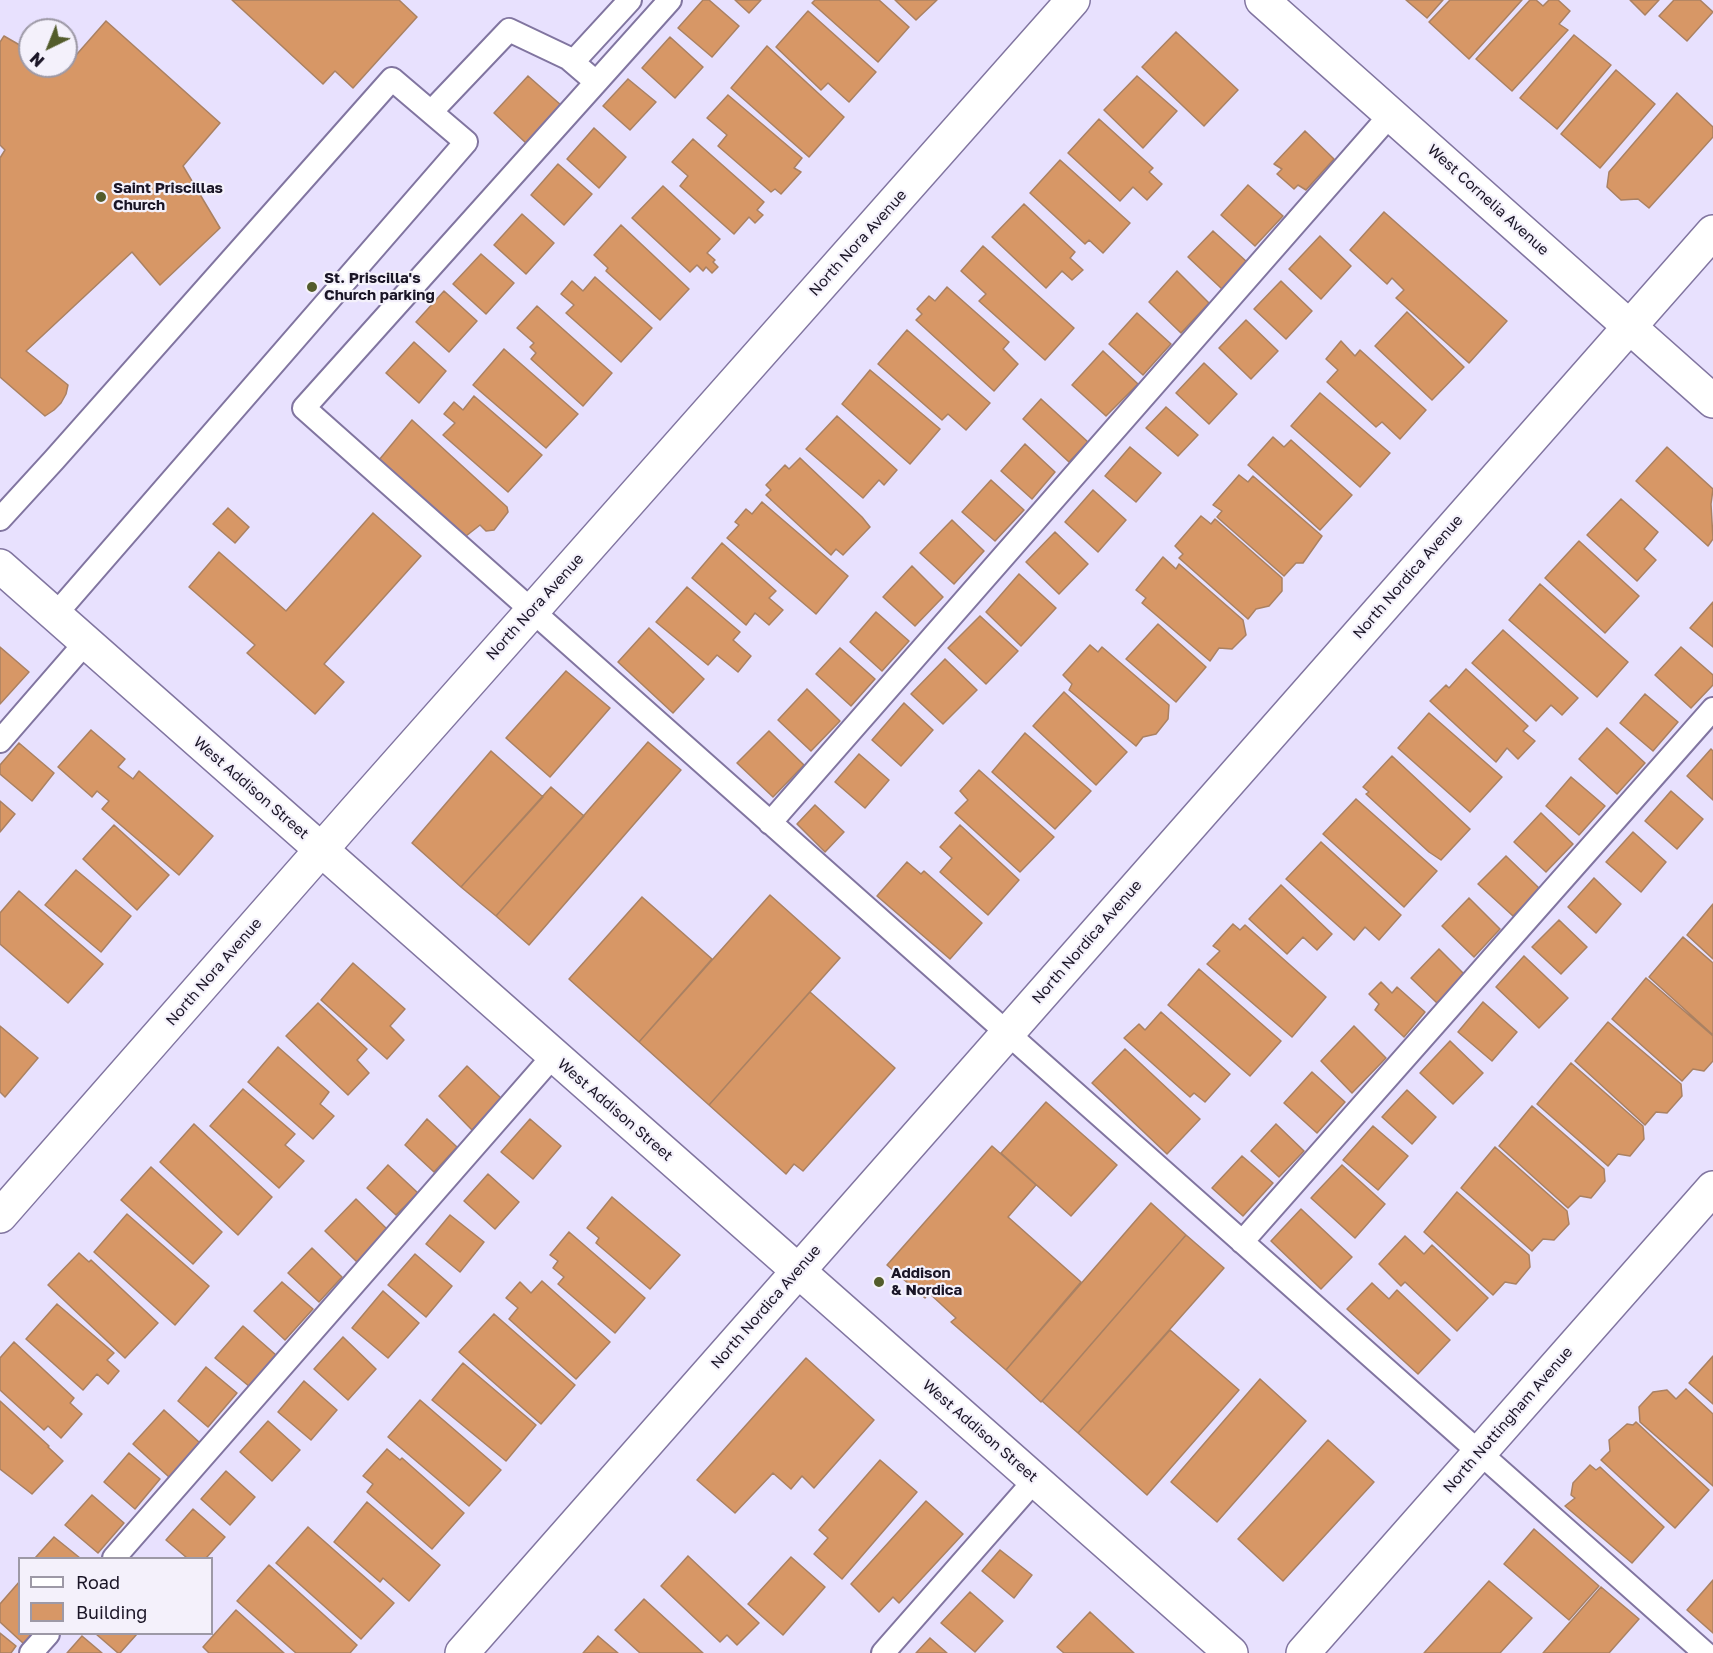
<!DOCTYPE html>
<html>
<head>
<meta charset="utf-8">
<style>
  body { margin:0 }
  #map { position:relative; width:1713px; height:1653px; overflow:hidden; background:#e8e1fe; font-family:"Golos Text",sans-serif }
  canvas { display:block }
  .legend { position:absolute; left:18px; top:1557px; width:195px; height:78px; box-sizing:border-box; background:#f4f1fb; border:2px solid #9d99a6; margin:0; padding:8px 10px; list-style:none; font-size:18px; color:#1a1526 }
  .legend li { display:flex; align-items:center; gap:12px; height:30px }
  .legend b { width:30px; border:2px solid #9d99a6 }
  .north { position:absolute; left:18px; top:18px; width:60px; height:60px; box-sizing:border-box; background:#f4f1fb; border:2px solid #9d99a6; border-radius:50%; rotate:223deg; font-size:16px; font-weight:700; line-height:24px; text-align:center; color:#1a1526 }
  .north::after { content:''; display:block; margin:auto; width:21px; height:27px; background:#535c2b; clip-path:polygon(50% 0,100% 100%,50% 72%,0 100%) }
</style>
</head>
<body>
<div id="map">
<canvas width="1713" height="1653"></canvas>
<ul class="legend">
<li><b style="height:8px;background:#fff"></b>Road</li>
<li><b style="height:16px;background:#d79766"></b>Building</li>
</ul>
<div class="north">N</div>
</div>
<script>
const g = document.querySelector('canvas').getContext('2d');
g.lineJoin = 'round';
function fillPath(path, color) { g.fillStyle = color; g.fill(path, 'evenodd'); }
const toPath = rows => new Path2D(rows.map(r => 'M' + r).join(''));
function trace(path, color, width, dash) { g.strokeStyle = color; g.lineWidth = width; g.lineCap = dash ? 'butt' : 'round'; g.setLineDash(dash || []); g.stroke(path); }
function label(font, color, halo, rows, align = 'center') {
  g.font = font + ' "Golos Text",sans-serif'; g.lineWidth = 4.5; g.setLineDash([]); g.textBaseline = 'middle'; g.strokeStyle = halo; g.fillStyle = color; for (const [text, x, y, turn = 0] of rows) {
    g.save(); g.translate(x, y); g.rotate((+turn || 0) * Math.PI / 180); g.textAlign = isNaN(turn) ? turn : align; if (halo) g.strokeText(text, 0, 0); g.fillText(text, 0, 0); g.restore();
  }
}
const building = toPath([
  [232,0,399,0,417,17,353,88,335,71,323,84,232,0],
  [703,0,709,0,739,26,712,57,678,28,703,0],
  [735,0,761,0,749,13,735,0],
  [815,0,879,0,909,27,878,62,812,3,815,0],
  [895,0,937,0,916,20,895,0],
  [1406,0,1443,0,1427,18,1406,0],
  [1450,0,1522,0,1469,59,1429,22,1450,0],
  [1530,0,1536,0,1543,6,1549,0,1558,0,1570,11,1559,24,1568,30,1512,91,1476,59,1530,0],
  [1630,0,1659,0,1645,15,1630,0],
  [1674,0,1700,0,1713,12,1687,41,1659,16,1674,0],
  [808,11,876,72,849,102,828,83,821,90,776,47,808,11],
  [106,21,220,123,183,166,220,228,160,285,132,252,26,351,68,385,66,394,61,403,54,410,45,416,0,377,0,158,5,150,0,145,0,42,4,36,30,51,30,66,57,66,63,70,106,21],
  [1176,32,1238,90,1204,126,1142,67,1176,32],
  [1574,35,1611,65,1557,129,1520,98,1574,35],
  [670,37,703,67,675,98,642,68,670,37],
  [767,46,844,117,809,157,731,88,767,46],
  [1616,70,1655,104,1600,168,1561,134,1616,70],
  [528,76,562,106,527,144,494,113,528,76],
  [1137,76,1177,111,1143,148,1104,110,1137,76],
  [628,79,656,102,630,130,603,106,628,79],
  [1677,93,1713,127,1713,137,1649,208,1638,199,1621,200,1607,187,1609,172,1677,93],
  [728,95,802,158,794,168,801,172,781,194,775,189,771,192,718,146,727,135,707,118,728,95],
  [1099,119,1153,168,1149,172,1162,184,1147,200,1133,187,1120,201,1068,153,1099,119],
  [594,128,626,157,599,188,567,159,594,128],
  [1305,131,1334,159,1306,190,1298,185,1294,189,1277,174,1282,169,1274,164,1305,131],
  [693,139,764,202,757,210,763,215,755,223,749,217,734,234,680,186,688,176,672,162,693,139],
  [1060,160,1130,223,1103,253,1089,240,1085,244,1030,193,1060,160],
  [558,164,592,194,564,225,531,195,558,164],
  [1248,185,1283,216,1255,246,1221,215,1248,185],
  [663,186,720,239,707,253,715,260,713,262,718,267,712,273,706,267,703,271,697,265,690,272,632,218,663,186],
  [1024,204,1075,252,1070,258,1083,270,1072,280,1062,271,1046,288,992,237,1024,204],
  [1384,212,1507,321,1469,363,1396,298,1404,290,1392,278,1387,284,1350,250,1384,212],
  [522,214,554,243,526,274,494,245,522,214],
  [621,225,689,289,660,320,606,271,608,268,594,255,621,225],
  [1213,231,1247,262,1222,289,1188,257,1213,231],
  [1320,236,1351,266,1321,299,1289,269,1320,236],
  [983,246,1074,328,1045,360,979,301,986,294,961,271,983,246],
  [481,254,514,283,486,314,453,284,481,254],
  [1177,271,1209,303,1181,333,1149,302,1177,271],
  [595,277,652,328,621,362,566,313,574,305,561,294,572,281,583,291,595,277],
  [1281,281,1312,311,1286,339,1254,309,1281,281],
  [947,287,1009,342,1003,349,1018,364,994,391,916,320,922,314,917,309,929,296,935,301,947,287],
  [444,291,477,321,449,352,416,322,444,291],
  [537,306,612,373,583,406,531,359,536,353,530,347,534,343,517,328,537,306],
  [1407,312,1464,367,1432,400,1375,346,1407,312],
  [1137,313,1171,344,1143,375,1109,344,1137,313],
  [1246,320,1278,351,1251,379,1219,348,1246,320],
  [907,330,990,403,966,430,948,414,942,420,878,364,907,330],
  [1341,341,1355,356,1360,350,1426,410,1400,439,1382,422,1376,427,1327,382,1338,370,1326,359,1341,341],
  [414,342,446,371,419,403,386,373,414,342],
  [504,349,578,414,546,448,473,385,504,349],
  [1103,351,1138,384,1106,416,1072,385,1103,351],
  [1204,363,1237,394,1209,424,1176,393,1204,363],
  [870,370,940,429,910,464,842,404,870,370],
  [1320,393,1390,453,1360,487,1291,426,1320,393],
  [474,396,542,455,508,492,443,435,455,423,444,414,454,402,463,410,474,396],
  [1041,399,1088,442,1069,462,1023,419,1041,399],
  [1166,407,1198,435,1178,456,1146,428,1166,407],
  [837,416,897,470,884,485,879,480,863,498,806,449,837,416],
  [412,420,507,507,508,512,494,530,486,531,480,525,466,536,379,460,412,420],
  [1273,437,1284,447,1291,440,1352,495,1320,530,1248,465,1273,437],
  [1025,444,1055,472,1032,499,1001,471,1025,444],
  [1130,447,1161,473,1136,502,1105,476,1130,447],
  [1667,447,1713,489,1711,504,1713,539,1708,546,1636,481,1667,447],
  [800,458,862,517,870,527,843,555,836,549,831,555,766,495,771,490,766,485,785,465,789,469,800,458],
  [1239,475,1248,482,1253,476,1322,536,1303,563,1296,563,1284,576,1217,517,1222,511,1213,505,1239,475],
  [991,480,1024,510,995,541,962,512,991,480],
  [1093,490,1126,520,1098,552,1065,522,1093,490],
  [1621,499,1658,532,1644,549,1656,560,1637,581,1587,535,1621,499],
  [762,502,848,576,816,614,727,538,739,525,735,522,746,509,752,514,762,502],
  [228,508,249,527,235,543,213,524,228,508],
  [373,513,421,556,324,664,344,682,315,714,247,653,255,645,189,587,219,552,286,611,373,513],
  [1201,516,1211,524,1215,519,1282,578,1282,591,1269,606,1256,609,1248,619,1179,558,1183,554,1175,546,1201,516],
  [952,520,984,551,954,584,920,553,952,520],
  [1055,532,1088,564,1059,594,1026,562,1055,532],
  [1579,541,1639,596,1605,633,1545,578,1579,541],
  [722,543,776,591,769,598,783,610,769,625,755,613,746,625,692,578,722,543],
  [1163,557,1176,569,1179,564,1243,620,1246,635,1232,649,1219,648,1210,661,1142,603,1146,598,1136,590,1163,557],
  [912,566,943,597,915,626,883,597,912,566],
  [1019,574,1056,608,1021,646,986,612,1019,574],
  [1540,584,1628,662,1597,697,1509,620,1540,584],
  [687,587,740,632,733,640,751,656,738,672,717,655,708,665,656,622,687,587],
  [1713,602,1713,647,1690,628,1713,602],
  [876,612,909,641,882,671,850,642,876,612],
  [980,616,1018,651,986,684,948,648,980,616],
  [1158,624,1206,667,1176,702,1126,659,1158,624],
  [649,628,704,679,673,713,618,662,649,628],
  [1503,630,1578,698,1562,715,1551,705,1536,721,1472,663,1503,630],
  [1090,645,1098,652,1102,647,1169,705,1168,719,1156,734,1143,737,1136,746,1069,690,1072,684,1063,675,1090,645],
  [0,647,29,672,0,704,0,647],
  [1681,647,1713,675,1713,685,1691,708,1655,675,1681,647],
  [840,648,875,679,851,706,816,674,840,648],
  [945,659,977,690,943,724,911,694,945,659],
  [1466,669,1528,726,1523,731,1535,741,1518,759,1507,748,1496,762,1430,701,1446,685,1449,688,1466,669],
  [566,671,610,708,550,777,506,738,566,671],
  [807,689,840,721,811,751,778,720,807,689],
  [1064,692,1127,752,1096,785,1033,726,1064,692],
  [1645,694,1678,722,1653,751,1620,723,1645,694],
  [904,703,933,730,901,766,872,740,904,703],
  [1429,713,1502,777,1470,812,1398,748,1429,713],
  [1607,728,1645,763,1617,794,1579,759,1607,728],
  [91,730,125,759,118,767,133,779,139,771,213,836,179,875,102,809,109,801,97,791,92,797,58,767,91,730],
  [769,731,804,765,773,797,737,763,769,731],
  [1025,733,1091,791,1055,829,992,772,1025,733],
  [648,742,681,770,529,945,496,916,648,742],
  [19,743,54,773,32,801,0,774,0,765,19,743],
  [1711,749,1713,751,1713,800,1687,776,1711,749],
  [491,751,543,797,461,887,412,843,491,751],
  [859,754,889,780,865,808,835,782,859,754],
  [1392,756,1470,829,1441,860,1429,852,1366,794,1369,792,1363,787,1392,756],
  [979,770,1054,837,1020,872,955,813,968,800,960,791,979,770],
  [1571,777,1605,806,1579,835,1546,806,1571,777],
  [551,787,584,816,496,916,461,887,551,787],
  [1671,791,1703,819,1677,849,1645,821,1671,791],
  [1356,799,1437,871,1404,907,1323,834,1356,799],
  [0,801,15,814,0,832,0,801],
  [815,805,844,832,825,852,797,824,815,805],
  [1541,813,1573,844,1546,872,1514,842,1541,813],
  [114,825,169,875,137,910,83,859,114,825],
  [960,825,1019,880,988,915,940,872,952,858,940,847,960,825],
  [1633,832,1666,862,1641,892,1606,862,1633,832],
  [1321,842,1401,915,1379,940,1365,927,1354,940,1286,879,1321,842],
  [1506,856,1540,889,1513,916,1478,884,1506,856],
  [907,862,921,874,924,871,982,923,950,959,877,896,907,862],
  [76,870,131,916,101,952,45,905,76,870],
  [1594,878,1621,904,1596,933,1568,907,1594,878],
  [1281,885,1332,934,1317,950,1303,937,1287,954,1249,919,1281,885],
  [19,891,103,964,68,1003,0,944,0,913,19,891],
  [770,895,840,958,709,1105,639,1042,770,895],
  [642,897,712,959,639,1042,569,979,642,897],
  [1469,898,1500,929,1474,957,1442,926,1469,898],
  [1713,904,1713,959,1687,935,1713,904],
  [1559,920,1587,947,1561,974,1532,947,1559,920],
  [1233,924,1240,930,1245,925,1326,997,1292,1037,1207,964,1220,951,1213,946,1233,924],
  [1683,937,1713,963,1713,1035,1649,977,1683,937],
  [1439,949,1465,975,1437,1003,1411,978,1439,949],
  [1524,956,1568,998,1539,1028,1496,987,1524,956],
  [353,963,405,1009,390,1026,404,1040,387,1059,321,1000,353,963],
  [1199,969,1281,1041,1250,1076,1168,1005,1199,969],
  [1646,978,1713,1036,1713,1061,1704,1071,1693,1069,1682,1081,1612,1019,1646,978],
  [1381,982,1392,993,1397,987,1425,1012,1404,1037,1375,1010,1379,1004,1369,994,1381,982],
  [810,992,895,1068,803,1171,794,1164,786,1174,709,1105,810,992],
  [1483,1002,1517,1032,1492,1061,1458,1032,1483,1002],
  [318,1003,367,1049,357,1060,369,1073,348,1095,286,1036,318,1003],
  [1161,1012,1230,1074,1205,1102,1194,1093,1190,1097,1124,1038,1139,1024,1145,1030,1161,1012],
  [1608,1022,1681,1084,1682,1096,1667,1113,1656,1112,1645,1125,1575,1061,1608,1022],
  [0,1026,38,1058,5,1097,0,1092,0,1026],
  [1354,1026,1386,1058,1352,1093,1321,1061,1354,1026],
  [1450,1041,1483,1073,1453,1104,1420,1073,1450,1041],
  [278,1047,329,1092,320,1104,334,1116,313,1139,248,1082,278,1047],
  [1125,1049,1200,1119,1167,1154,1092,1083,1125,1049],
  [1571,1063,1643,1126,1644,1139,1630,1156,1618,1154,1608,1166,1537,1104,1571,1063],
  [467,1066,501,1098,472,1130,439,1096,467,1066],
  [1312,1072,1345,1102,1317,1133,1284,1103,1312,1072],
  [243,1089,295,1134,285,1145,304,1161,279,1188,210,1126,243,1089],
  [1407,1090,1436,1117,1412,1144,1382,1117,1407,1090],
  [1046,1102,1117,1165,1071,1216,1001,1153,1046,1102],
  [1532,1106,1604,1169,1605,1181,1591,1198,1580,1196,1568,1208,1499,1146,1532,1106],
  [427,1119,457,1147,434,1172,405,1145,427,1119],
  [530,1119,561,1146,533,1179,501,1152,530,1119],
  [194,1124,272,1197,238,1235,160,1162,194,1124],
  [1276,1124,1304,1151,1279,1177,1251,1151,1276,1124],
  [1373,1126,1408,1156,1378,1190,1343,1160,1373,1126],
  [992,1146,1036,1185,1008,1217,1081,1282,1006,1370,951,1322,956,1318,929,1293,925,1298,887,1265,992,1146],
  [1495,1147,1567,1211,1569,1224,1554,1240,1543,1239,1532,1251,1461,1188,1495,1147],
  [1242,1156,1273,1183,1243,1216,1212,1188,1242,1156],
  [388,1165,418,1193,396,1215,367,1188,388,1165],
  [1342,1165,1385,1204,1355,1238,1311,1198,1342,1165],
  [151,1167,222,1232,193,1264,121,1200,151,1167],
  [488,1174,519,1202,495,1229,464,1201,488,1174],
  [1457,1192,1529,1255,1530,1267,1516,1284,1505,1282,1493,1295,1424,1232,1457,1192],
  [612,1197,680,1255,650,1289,596,1243,599,1238,587,1228,612,1197],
  [356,1199,388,1230,357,1262,325,1231,356,1199],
  [1151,1203,1186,1235,1041,1402,1006,1370,1151,1203],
  [1301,1209,1352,1257,1321,1289,1271,1241,1301,1209],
  [127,1214,209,1286,175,1325,94,1252,127,1214],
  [450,1215,484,1242,460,1272,426,1244,450,1215],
  [569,1232,645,1298,615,1333,558,1284,564,1277,553,1268,558,1261,550,1255,569,1232],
  [1186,1235,1224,1268,1078,1433,1042,1401,1186,1235],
  [1405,1236,1424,1254,1432,1245,1488,1298,1457,1331,1405,1282,1401,1286,1379,1264,1405,1236],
  [312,1248,342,1277,319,1302,288,1273,312,1248],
  [79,1253,89,1262,91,1260,158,1323,125,1358,48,1285,79,1253],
  [415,1254,452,1286,426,1317,388,1285,415,1254],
  [542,1281,610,1342,576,1379,509,1319,518,1308,506,1298,520,1282,531,1293,542,1281],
  [282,1282,313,1309,285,1340,254,1311,282,1282],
  [1372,1283,1389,1299,1397,1290,1450,1340,1418,1374,1347,1309,1372,1283],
  [383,1291,419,1323,388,1358,352,1328,383,1291],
  [57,1304,114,1353,107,1360,119,1371,108,1384,97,1374,83,1390,26,1339,57,1304],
  [494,1314,575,1385,541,1424,459,1352,494,1314],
  [243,1326,276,1355,250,1387,215,1358,243,1326],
  [1170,1330,1239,1390,1147,1495,1078,1433,1170,1330],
  [343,1337,376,1369,348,1400,314,1369,343,1337],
  [14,1342,74,1398,70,1403,82,1414,61,1438,48,1426,44,1430,0,1390,0,1358,14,1342],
  [1713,1356,1713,1404,1689,1383,1713,1356],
  [806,1358,874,1420,814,1488,802,1476,791,1489,773,1473,735,1513,697,1480,806,1358],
  [463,1363,536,1425,506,1461,432,1400,463,1363],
  [206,1367,237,1393,208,1427,178,1401,206,1367],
  [1260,1379,1306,1421,1217,1522,1171,1482,1260,1379],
  [304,1381,337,1410,311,1440,278,1412,304,1381],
  [1686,1389,1713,1414,1713,1486,1640,1422,1639,1407,1653,1392,1667,1390,1676,1399,1686,1389],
  [420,1400,501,1470,469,1506,388,1437,420,1400],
  [0,1401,49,1446,48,1447,63,1461,32,1494,0,1469,0,1401],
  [164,1410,200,1443,169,1477,133,1444,164,1410],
  [268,1421,300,1450,272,1481,240,1452,268,1421],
  [1636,1422,1709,1490,1675,1528,1601,1460,1610,1451,1609,1440,1627,1424,1633,1425,1636,1422],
  [1328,1440,1374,1482,1283,1581,1238,1539,1328,1440],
  [387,1449,400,1460,402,1458,464,1513,432,1549,367,1492,373,1484,363,1476,387,1449],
  [129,1453,160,1479,135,1509,104,1482,129,1453],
  [880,1460,917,1492,842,1579,814,1554,828,1538,819,1530,880,1460],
  [1590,1465,1596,1470,1600,1467,1664,1527,1632,1563,1565,1506,1575,1498,1571,1495,1573,1483,1590,1465],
  [226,1471,255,1497,230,1525,201,1499,226,1471],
  [92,1495,124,1523,98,1553,65,1525,92,1495],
  [926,1501,963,1534,899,1603,893,1597,879,1612,851,1584,926,1501],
  [367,1502,440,1565,409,1601,383,1578,380,1582,334,1542,367,1502],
  [193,1509,225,1537,206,1558,187,1558,166,1540,193,1509],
  [308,1527,394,1603,361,1639,276,1563,308,1527],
  [1534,1529,1599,1586,1569,1620,1504,1564,1534,1529],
  [54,1537,80,1558,35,1558,54,1537],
  [1000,1550,1032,1575,1014,1598,982,1571,1000,1550],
  [688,1556,759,1623,737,1645,727,1635,720,1642,661,1586,688,1556],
  [791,1557,825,1587,783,1635,748,1604,791,1557],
  [269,1565,357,1645,350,1653,296,1653,237,1601,269,1565],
  [1713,1580,1713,1633,1687,1610,1713,1580],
  [20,1581,20,1634,33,1634,24,1644,0,1622,0,1604,20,1581],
  [1489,1581,1532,1618,1500,1653,1424,1653,1489,1581],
  [1601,1587,1639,1619,1609,1653,1543,1653,1601,1587],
  [970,1592,1003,1621,975,1652,941,1623,970,1592],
  [644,1599,703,1653,640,1653,615,1630,644,1599],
  [236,1610,284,1653,209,1653,203,1647,236,1610],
  [1090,1612,1134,1653,1064,1653,1057,1647,1090,1612],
  [0,1633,16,1646,11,1653,0,1653,0,1633],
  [96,1634,137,1634,120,1653,118,1653,96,1634],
  [82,1636,102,1653,67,1653,82,1636],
  [598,1636,618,1653,583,1653,598,1636],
  [930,1638,947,1653,916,1653,930,1638]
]);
fillPath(building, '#d79766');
trace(building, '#aa8162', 1.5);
const service = toPath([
  [670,0,304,408,1705,1653],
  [573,62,630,0],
  [431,112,509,30,568,58,596,82],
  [0,519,54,460,392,79,466,142,55,615],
  [0,741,86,642],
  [770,823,1391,114],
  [1242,1242,1713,709],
  [114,1558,554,1055],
  [31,1653,48,1634],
  [883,1653,1035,1480]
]);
const minor = toPath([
  [1262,0,1713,401],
  [0,1216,356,810,1073,0],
  [462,1653,1713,232],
  [1303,1653,1713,1188]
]);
const tertiary = toPath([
  [0,566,1231,1653]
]);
trace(service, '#8175a0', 26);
trace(minor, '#8175a0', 36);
trace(tertiary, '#8175a0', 36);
trace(service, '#fff', 22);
trace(minor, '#fff', 33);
trace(tertiary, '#fff', 33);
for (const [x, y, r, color] of [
  [101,197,6,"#535c2b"],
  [312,287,6,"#535c2b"],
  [879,1282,6,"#535c2b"]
]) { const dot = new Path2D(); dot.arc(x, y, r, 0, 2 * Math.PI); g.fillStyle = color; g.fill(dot); trace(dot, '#f4f1fb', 2); }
label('bold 15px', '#1a1526', '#f4f1fb', [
  ["Saint Priscillas",113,188],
  ["Church",113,205],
  ["St. Priscilla's",324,278],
  ["Church parking",324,295],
  ["Addison",891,1273],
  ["& Nordica",891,1290]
], 'left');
label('15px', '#1a1526', '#f4f1fb', [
  ["West Cornelia Avenue",1488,200,42],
  ["North Nora Avenue",858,243,-48],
  ["North Nordica Avenue",1408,577,-49],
  ["North Nora Avenue",535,607,-48],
  ["West Addison Street",251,788,41],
  ["North Nordica Avenue",1087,942,-49],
  ["North Nora Avenue",214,972,-49],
  ["West Addison Street",615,1110,41],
  ["North Nordica Avenue",766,1307,-49],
  ["North Nottingham Avenue",1508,1420,-49],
  ["West Addison Street",980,1431,41]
]);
</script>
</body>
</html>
